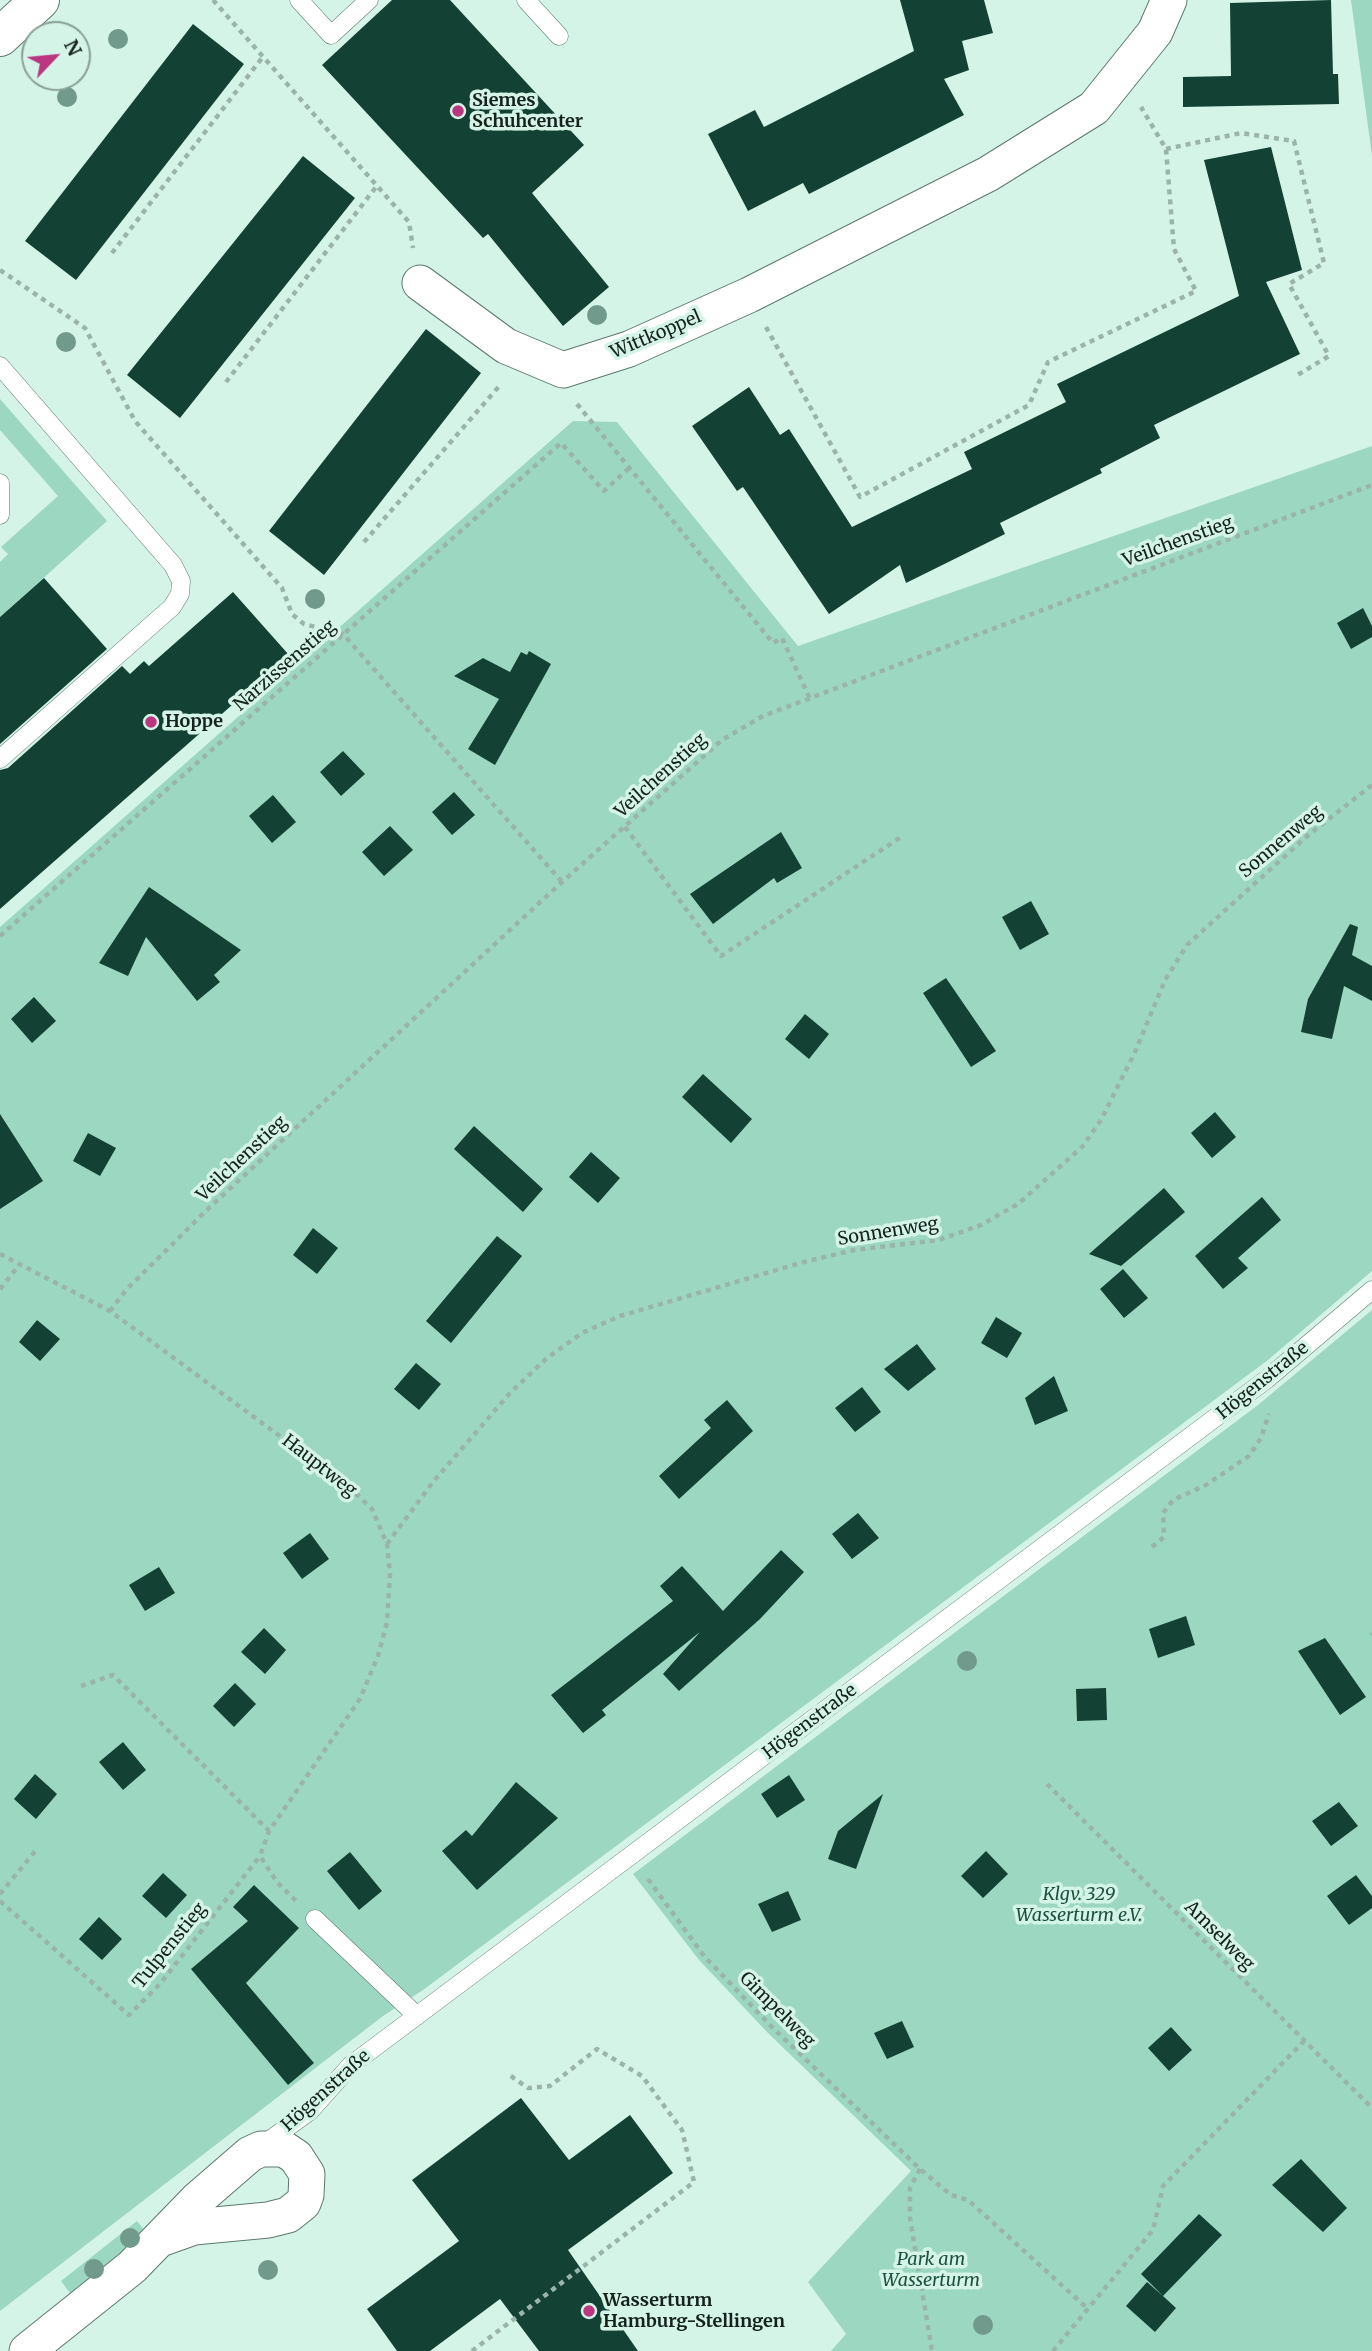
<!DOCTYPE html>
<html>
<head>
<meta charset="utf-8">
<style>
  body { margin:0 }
  #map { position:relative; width:1372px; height:2351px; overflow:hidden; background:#d5f4e8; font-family:Merriweather,serif }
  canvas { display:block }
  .north { position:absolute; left:21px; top:21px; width:70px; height:70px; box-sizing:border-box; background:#d5f4e8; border:2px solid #89a097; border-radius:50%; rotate:64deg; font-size:19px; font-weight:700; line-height:28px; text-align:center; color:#16221e }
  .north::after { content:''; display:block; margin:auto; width:24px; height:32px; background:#ba377f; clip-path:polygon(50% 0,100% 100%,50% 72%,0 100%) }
</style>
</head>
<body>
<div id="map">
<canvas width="1372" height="2351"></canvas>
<div class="north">N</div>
</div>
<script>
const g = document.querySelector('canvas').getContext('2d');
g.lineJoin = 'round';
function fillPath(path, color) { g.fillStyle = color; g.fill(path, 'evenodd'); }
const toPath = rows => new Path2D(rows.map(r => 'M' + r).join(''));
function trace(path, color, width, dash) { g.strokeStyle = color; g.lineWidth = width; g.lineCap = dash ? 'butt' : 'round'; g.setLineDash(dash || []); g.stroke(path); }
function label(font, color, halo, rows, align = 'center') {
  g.font = font + ' Merriweather,serif'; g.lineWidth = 7; g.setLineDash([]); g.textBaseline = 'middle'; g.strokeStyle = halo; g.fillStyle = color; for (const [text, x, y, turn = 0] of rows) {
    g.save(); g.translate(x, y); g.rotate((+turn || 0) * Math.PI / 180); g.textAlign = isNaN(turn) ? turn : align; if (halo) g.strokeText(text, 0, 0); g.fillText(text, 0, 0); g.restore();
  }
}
fillPath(toPath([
  [1351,0,1372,0,1372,156],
  [0,399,107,521,0,617,0,562,8,554,1,547,58,496,0,430],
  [573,421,617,422,798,646,1372,446,1372,1271,1268,1360,423,1990,383,2016,0,2311,0,927],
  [1372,1310,1372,2351,831,2351,846,2334,808,2282,911,2171,768,2033,699,1960,633,1874,1258,1405],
  [137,2221,147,2234,73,2297,61,2281]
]), '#9cd7c2');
fillPath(toPath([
  [392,0,450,0,584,145,532,193,609,287,563,326,488,234,483,238,322,65],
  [900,0,984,0,993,33,962,41,969,70,944,79,964,115,809,194,803,183,748,211,708,134,755,110,764,127,914,51],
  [1331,0,1333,74,1338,74,1339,104,1183,107,1183,77,1231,76,1230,3],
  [193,24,244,64,76,280,25,241],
  [1271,147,1302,270,1266,282,1300,354,1154,425,1160,438,1100,469,1102,473,1000,523,1005,534,906,583,900,565,829,614,743,487,737,491,692,426,749,387,780,435,789,429,852,527,926,491,972,469,964,452,1066,402,1057,384,1239,296,1204,160],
  [303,156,355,198,180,418,127,375],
  [426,329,481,373,324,575,269,531],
  [44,578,107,649,0,744,0,617],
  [233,592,289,655,0,909,0,770,8,768,122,666,130,674,144,661,149,666],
  [1363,608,1372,626,1372,637,1351,649,1337,623],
  [529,651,551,664,495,765,468,749,499,699,454,676,483,658,510,672,521,652,527,655],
  [343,751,365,774,341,796,320,772],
  [454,792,475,815,452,835,432,812],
  [273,795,296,822,272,843,249,816],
  [390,826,413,850,384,876,362,852],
  [781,832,802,868,777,883,774,878,713,924,690,894],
  [149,887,241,950,214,975,220,982,197,1001,146,937,128,976,99,963],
  [1031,901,1049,934,1020,950,1002,917],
  [1350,924,1358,927,1352,955,1372,966,1372,1001,1344,986,1332,1039,1301,1032,1308,999],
  [946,978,996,1051,971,1067,923,993],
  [34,997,56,1021,32,1043,11,1019],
  [805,1014,829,1034,809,1059,785,1039],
  [703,1074,752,1119,731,1143,682,1097],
  [1215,1112,1236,1137,1212,1158,1191,1133],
  [0,1114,43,1181,0,1209],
  [474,1126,543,1189,523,1212,454,1149],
  [88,1133,116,1148,100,1176,73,1161],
  [591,1152,620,1178,598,1203,569,1177],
  [1164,1188,1185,1212,1121,1266,1089,1254],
  [1262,1197,1281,1220,1238,1258,1248,1268,1223,1289,1195,1256],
  [313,1228,338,1248,317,1274,293,1255],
  [497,1236,522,1256,451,1343,426,1321],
  [1123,1269,1148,1298,1124,1318,1100,1289],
  [996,1317,1022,1333,1007,1358,981,1343],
  [37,1320,60,1339,40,1361,19,1342],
  [917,1344,936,1369,908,1391,884,1369],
  [416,1363,441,1384,419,1410,394,1389],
  [1054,1376,1068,1411,1035,1425,1025,1398],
  [862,1387,881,1412,855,1432,835,1408],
  [727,1400,753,1431,679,1499,659,1476,711,1428,704,1420],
  [858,1513,879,1538,852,1559,832,1534],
  [310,1533,329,1559,302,1579,283,1553],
  [781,1550,804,1572,760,1619,679,1691,663,1674,700,1632,602,1710,606,1715,583,1733,551,1695,673,1601,660,1586,682,1566,723,1611],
  [159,1567,175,1593,145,1611,129,1585],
  [1186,1616,1195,1645,1158,1658,1149,1629],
  [264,1628,286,1650,265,1674,241,1652],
  [1325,1638,1366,1697,1340,1715,1298,1651],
  [235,1683,256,1704,234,1727,213,1706],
  [1106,1688,1107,1720,1077,1721,1076,1689],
  [123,1742,146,1770,123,1790,99,1762],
  [35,1774,57,1794,36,1819,14,1799],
  [789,1775,805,1800,777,1818,761,1794],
  [516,1782,558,1818,477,1890,442,1851,466,1830,472,1836],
  [883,1794,856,1869,828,1859,838,1831],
  [1339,1802,1358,1826,1331,1846,1312,1821],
  [986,1851,1008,1874,983,1898,961,1876],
  [350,1852,382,1891,359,1910,327,1871],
  [163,1873,187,1895,166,1918,142,1896],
  [1356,1875,1372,1896,1372,1908,1349,1925,1327,1896],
  [254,1885,299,1928,246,1983,314,2063,288,2085,191,1969,248,1921,233,1907],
  [788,1891,801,1920,772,1932,758,1904],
  [99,1917,122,1939,102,1960,79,1939],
  [902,2021,914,2047,887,2059,874,2033],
  [1171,2027,1192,2050,1169,2071,1148,2048],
  [521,2098,569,2160,630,2115,673,2173,568,2250,638,2351,539,2351,500,2299,430,2351,397,2351,367,2309,459,2241,412,2180],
  [1301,2159,1347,2208,1323,2232,1272,2185],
  [1199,2214,1222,2235,1163,2296,1176,2308,1155,2332,1126,2306,1147,2282,1163,2296,1141,2274]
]), '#134235');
const service = toPath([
  [299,0,331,35,369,0],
  [526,0,559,36],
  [0,366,173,565,181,581,180,594,172,607,0,759],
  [0,483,0,515],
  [315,1919,417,2016],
  [264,2144,310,2111,351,2065,1267,1379,1372,1290]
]);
const minor = toPath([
  [420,283,506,346,563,370,629,349,749,295,988,174,1094,108,1155,32,1169,0],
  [27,2351,132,2267,198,2199,250,2154,261,2149,284,2149,296,2157,307,2174,306,2195,303,2203,288,2215,268,2220,194,2227,163,2238]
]);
const primary = toPath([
  [0,37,40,0]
]);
trace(service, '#5d796f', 19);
trace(minor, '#5d796f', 37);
trace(primary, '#5d796f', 40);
trace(toPath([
  [213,0,409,222,413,248],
  [1166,149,1241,133,1294,141,1324,263,1289,284,1329,356,1294,377],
  [112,253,262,58],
  [0,270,85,328,135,421,282,588,292,614,304,624,343,634,562,882],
  [766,327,860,497,1029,405,1048,362,1196,291,1174,249,1166,149,1141,107],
  [226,382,376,187],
  [577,404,773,643,782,638,810,699],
  [364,542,501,384],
  [625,827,721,956,901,837],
  [0,936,561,443,604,491,629,468],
  [0,1254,110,1311,349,1487,372,1509,387,1544,390,1574,387,1622,378,1656,360,1699,269,1831,260,1856,277,1882,297,1902],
  [0,1289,20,1264],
  [110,1311,126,1290,210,1207,562,882,722,740,763,716,1372,485],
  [387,1544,433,1482,510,1393,547,1358,582,1333,620,1316,804,1262,854,1250,939,1240,981,1225,1018,1204,1082,1147,1101,1120,1135,1052,1165,980,1187,945,1306,837,1372,785],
  [1152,1547,1164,1537,1163,1513,1173,1500,1206,1485,1249,1456,1261,1438,1269,1414],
  [1371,1635,1372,1634],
  [81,1686,113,1675,269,1831],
  [1047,1784,1372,2108],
  [648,1879,704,1956,773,2028,920,2169,951,2195,968,2200,1088,2309],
  [0,1894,37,1849],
  [0,1901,129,2015,160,1984,260,1856],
  [920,2169,910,2188,910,2218,932,2351],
  [472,2351,694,2182,682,2130,642,2076,597,2049,550,2086,528,2088,508,2074],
  [1053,2351,1153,2230,1163,2186,1305,2040]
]), '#9bb4ab', 4.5, [5, 5]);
trace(service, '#fff', 18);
trace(minor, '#fff', 35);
trace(primary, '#fff', 38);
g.fillStyle = '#719a8d';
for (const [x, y] of [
  [118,39],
  [67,97],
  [597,315],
  [66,342],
  [315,599],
  [967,1661],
  [130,2238],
  [94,2269],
  [268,2270],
  [983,2325]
]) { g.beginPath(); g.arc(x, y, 10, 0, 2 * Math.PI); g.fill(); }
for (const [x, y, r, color] of [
  [458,111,7,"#ba377f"],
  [151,722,7,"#ba377f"],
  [589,2311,7,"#ba377f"]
]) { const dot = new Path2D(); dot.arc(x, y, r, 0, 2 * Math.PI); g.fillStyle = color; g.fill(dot); trace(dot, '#d5f4e8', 2.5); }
label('bold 18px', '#16221e', '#d5f4e8', [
  ["Siemes",472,101],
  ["Schuhcenter",472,122],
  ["Hoppe",165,722],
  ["Wasserturm",603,2301],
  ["Hamburg-Stellingen",603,2322]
], 'left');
label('18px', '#16221e', '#d5f4e8', [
  ["Wittkoppel",656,335,-23],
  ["Veilchenstieg",1178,542,-20],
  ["Narzissenstieg",285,666,-41],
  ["Veilchenstieg",661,776,-42],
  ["Sonnenweg",1281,842,-40],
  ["Veilchenstieg",242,1159,-43],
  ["Sonnenweg",888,1232,-9],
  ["Högenstraße",1263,1381,-39],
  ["Hauptweg",319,1466,38],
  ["Högenstraße",810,1722,-37],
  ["Amselweg",1219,1936,45],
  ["Tulpenstieg",170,1946,-51],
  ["Gimpelweg",777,2010,45],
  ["Högenstraße",326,2091,-42]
]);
label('italic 18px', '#1f5142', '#d5f4e8', [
  ["Klgv. 329",1079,1895],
  ["Wasserturm e.V.",1079,1916],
  ["Park am",931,2260],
  ["Wasserturm",931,2281]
]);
</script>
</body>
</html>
